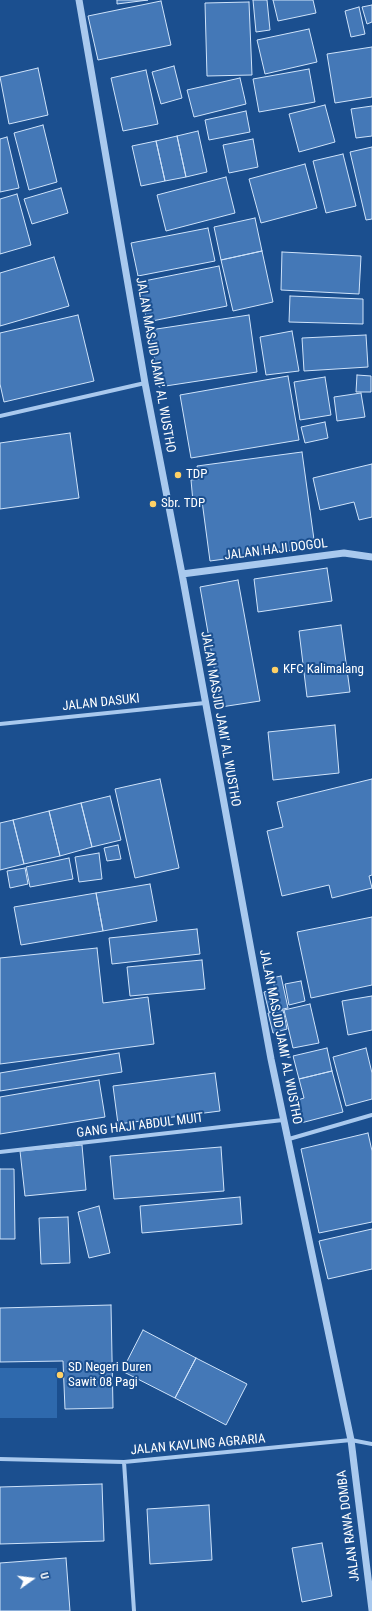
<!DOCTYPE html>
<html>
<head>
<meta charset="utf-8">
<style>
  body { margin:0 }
  #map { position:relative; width:372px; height:1611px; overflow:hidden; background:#1b4f8f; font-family:"Roboto Condensed",sans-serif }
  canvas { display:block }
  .north { position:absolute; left:12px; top:1559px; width:40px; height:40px; -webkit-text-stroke:3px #1b4f8f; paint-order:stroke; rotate:76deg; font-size:11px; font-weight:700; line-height:16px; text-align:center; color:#fff }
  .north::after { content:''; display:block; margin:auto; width:14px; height:18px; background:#fff; clip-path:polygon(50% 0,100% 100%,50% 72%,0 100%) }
</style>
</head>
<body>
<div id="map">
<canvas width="372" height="1611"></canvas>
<div class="north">U</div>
</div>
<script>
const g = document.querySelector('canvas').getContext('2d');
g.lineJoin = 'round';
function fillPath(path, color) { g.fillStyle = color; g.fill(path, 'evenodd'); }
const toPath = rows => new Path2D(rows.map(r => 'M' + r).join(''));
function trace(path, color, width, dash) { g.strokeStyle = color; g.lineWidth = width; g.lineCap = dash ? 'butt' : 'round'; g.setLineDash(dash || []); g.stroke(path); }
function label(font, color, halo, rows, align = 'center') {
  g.font = font + ' "Roboto Condensed",sans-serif'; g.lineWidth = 4; g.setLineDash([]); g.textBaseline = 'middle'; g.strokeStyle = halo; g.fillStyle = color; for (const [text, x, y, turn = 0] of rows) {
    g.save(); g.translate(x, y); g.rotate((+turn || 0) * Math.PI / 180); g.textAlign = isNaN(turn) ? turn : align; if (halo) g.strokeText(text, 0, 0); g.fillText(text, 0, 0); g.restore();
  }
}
fillPath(toPath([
  [0,1368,57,1368,57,1418,0,1418]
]), '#2e69ad');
const building = toPath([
  [117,0,148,0,117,4,117,0],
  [253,0,267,0,270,30,256,32,253,0],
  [273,0,313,0,316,13,278,21,273,0],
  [161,1,171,45,98,60,88,16,161,1],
  [249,2,252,75,207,76,205,3,249,2],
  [372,5,372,22,367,24,362,7,372,5],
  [359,7,365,34,351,37,345,11,359,7],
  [309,29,317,62,265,74,257,40,309,29],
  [372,47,372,97,335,103,327,54,372,47],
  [174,66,182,98,161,104,152,72,174,66],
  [38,68,48,115,9,124,0,77,38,68],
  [309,69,315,102,259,112,253,79,309,69],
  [146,70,158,124,123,131,111,78,146,70],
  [240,78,246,104,194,117,187,90,240,78],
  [325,105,335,142,299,152,289,114,325,105],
  [372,106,372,136,356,138,351,109,372,106],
  [246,111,250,132,209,140,205,120,246,111],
  [43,125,57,182,29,190,14,133,43,125],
  [198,131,207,172,186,177,177,136,198,131],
  [177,136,186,177,165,181,156,141,177,136],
  [7,137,19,188,0,192,0,139,7,137],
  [253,139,258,167,229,173,223,145,253,139],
  [156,141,165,181,141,186,132,146,156,141],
  [372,147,372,219,366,220,350,152,372,147],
  [343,154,356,206,326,213,313,161,343,154],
  [305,164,317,208,261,223,249,179,305,164],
  [226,177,235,213,166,231,157,195,226,177],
  [61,188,68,213,32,224,24,199,61,188],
  [17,194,31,245,0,254,0,199,17,194],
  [255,218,262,251,221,260,214,227,255,218],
  [208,228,215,261,138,276,131,243,208,228],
  [262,251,273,302,233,311,221,260,262,251],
  [282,252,361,256,359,294,281,290,282,252],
  [54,257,69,306,0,326,0,273,54,257],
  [219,266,227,306,147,322,139,282,219,266],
  [290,296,363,299,363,324,289,322,290,296],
  [78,315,94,381,4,402,0,384,0,333,78,315],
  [249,315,257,372,159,387,150,330,249,315],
  [292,331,299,371,266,375,260,337,292,331],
  [366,335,368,367,304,371,302,338,366,335],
  [357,375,371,376,371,392,356,392,357,375],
  [288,376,299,440,191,458,180,395,288,376],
  [325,377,331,415,300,420,294,382,325,377],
  [361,393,365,417,337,421,334,397,361,393],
  [325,422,328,438,305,443,301,427,325,422],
  [70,433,79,498,0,509,0,443,70,433],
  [302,452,315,547,210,561,202,501,193,502,191,480,199,479,197,466,302,452],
  [372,464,372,517,359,520,354,502,320,510,313,478,372,464],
  [327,568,332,601,258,612,254,579,327,568],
  [238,580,260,701,221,707,200,587,238,580],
  [341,625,350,692,307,697,299,631,341,625],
  [335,725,339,773,273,780,268,732,335,725],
  [160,779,179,868,135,878,115,789,160,779],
  [372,779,372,875,369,876,372,888,332,898,329,885,282,896,267,831,283,827,277,802,372,779],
  [110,796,121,840,92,847,81,803,110,796],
  [81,803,92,847,60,856,49,811,81,803],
  [49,811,60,856,24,864,13,820,49,811],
  [13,820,24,864,0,870,0,823,13,820],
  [118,845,121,859,107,861,104,848,118,845],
  [99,853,102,879,79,882,75,857,99,853],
  [69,858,73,879,30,887,26,867,69,858],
  [25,868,28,884,10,888,7,871,25,868],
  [150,884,157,921,103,931,96,893,150,884],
  [96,893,103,931,21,945,14,907,96,893],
  [372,917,372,985,311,998,297,932,372,917],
  [197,929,200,954,112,964,109,938,197,929],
  [97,948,103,1003,148,997,154,1044,0,1064,0,958,97,948],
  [202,960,205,989,130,996,127,967,202,960],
  [281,976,288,1008,269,1012,264,992,275,989,272,978,281,976],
  [301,981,305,1001,289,1005,285,984,301,981],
  [372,996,372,1030,348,1035,342,1001,372,996],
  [310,1004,319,1043,293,1048,284,1010,310,1004],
  [283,1010,287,1029,273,1033,268,1013,283,1010],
  [327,1048,332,1071,299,1079,293,1056,327,1048],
  [366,1048,372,1073,372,1099,346,1106,333,1057,366,1048],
  [119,1053,122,1072,0,1091,0,1073,119,1053],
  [332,1071,343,1112,297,1124,291,1102,304,1098,299,1079,332,1071],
  [215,1073,220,1111,118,1124,113,1086,215,1073],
  [99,1080,105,1117,0,1134,0,1097,99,1080],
  [368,1133,372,1151,372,1222,319,1233,301,1149,368,1133],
  [82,1145,86,1190,25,1196,20,1151,82,1145],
  [221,1147,224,1191,114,1199,110,1156,221,1147],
  [0,1169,14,1169,15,1239,0,1239,0,1169],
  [240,1197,242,1224,142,1233,140,1206,240,1197],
  [99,1206,110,1253,89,1258,78,1212,99,1206],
  [68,1217,70,1263,41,1264,39,1218,68,1217],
  [372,1229,372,1269,328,1279,319,1241,372,1229],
  [111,1305,113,1408,65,1409,63,1361,0,1362,0,1308,111,1305],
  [143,1330,196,1358,175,1398,122,1371,143,1330],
  [196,1358,247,1384,226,1425,175,1398,196,1358],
  [102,1484,104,1541,0,1544,0,1487,102,1484],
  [209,1505,212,1560,150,1564,147,1509,209,1505],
  [322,1543,332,1596,302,1602,292,1548,322,1543],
  [66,1558,70,1611,0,1611,0,1563,66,1558]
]);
fillPath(building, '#4478b7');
trace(building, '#cfe3fa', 1);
trace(toPath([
  [0,416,145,383],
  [0,724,205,703],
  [289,1139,372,1115],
  [0,1152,283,1120],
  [0,1459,124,1462,351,1440,372,1444],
  [124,1462,134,1611]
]), '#a9c9ee', 4);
trace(toPath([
  [79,0,145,383,182,574,271,1059,351,1440,372,1610],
  [182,574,344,553,372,557]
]), '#a9c9ee', 7);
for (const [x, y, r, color] of [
  [178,475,4,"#ffd166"],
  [153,504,4,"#ffd166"],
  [275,670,4,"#ffd166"],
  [60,1375,4,"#ffd166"]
]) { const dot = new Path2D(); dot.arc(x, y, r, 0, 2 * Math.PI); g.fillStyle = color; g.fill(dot); trace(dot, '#1b4f8f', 1.5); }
label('13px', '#fff', '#1b4f8f', [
  ["JALAN MASJID JAMI' AL WUSTHO",155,365,80],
  ["JALAN HAJI DOGOL",276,550,-7],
  ["JALAN DASUKI",101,703,-6],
  ["JALAN MASJID JAMI' AL WUSTHO",220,719,80],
  ["JALAN MASJID JAMI' AL WUSTHO",280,1037,79],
  ["GANG HAJI ABDUL MUIT",140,1126,-7],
  ["JALAN KAVLING AGRARIA",198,1445,-5],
  ["JALAN RAWA DOMBA",349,1526,-97]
]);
label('13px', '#fff', '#1b4f8f', [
  ["TDP",186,475],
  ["Sbr. TDP",161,504],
  ["KFC Kalimalang",283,670],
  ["SD Negeri Duren",68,1368],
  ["Sawit 08 Pagi",68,1383]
], 'left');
</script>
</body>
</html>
